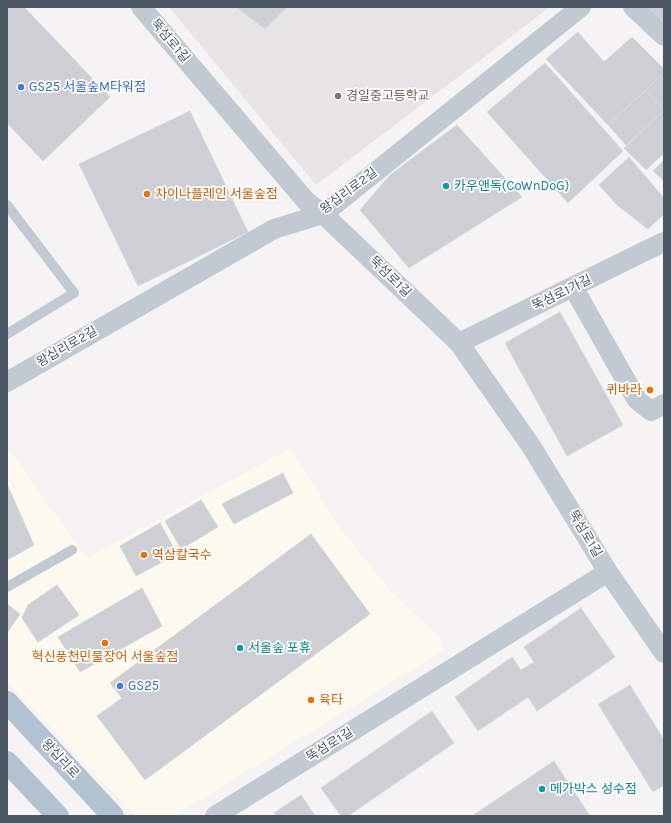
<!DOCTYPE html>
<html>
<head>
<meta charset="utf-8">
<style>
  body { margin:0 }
  #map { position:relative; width:671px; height:823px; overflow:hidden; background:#f5f3f3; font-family:Karla,sans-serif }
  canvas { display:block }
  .frame { position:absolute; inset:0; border:8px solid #4a5661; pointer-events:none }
</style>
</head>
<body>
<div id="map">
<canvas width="671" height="823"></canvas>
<div class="frame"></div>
</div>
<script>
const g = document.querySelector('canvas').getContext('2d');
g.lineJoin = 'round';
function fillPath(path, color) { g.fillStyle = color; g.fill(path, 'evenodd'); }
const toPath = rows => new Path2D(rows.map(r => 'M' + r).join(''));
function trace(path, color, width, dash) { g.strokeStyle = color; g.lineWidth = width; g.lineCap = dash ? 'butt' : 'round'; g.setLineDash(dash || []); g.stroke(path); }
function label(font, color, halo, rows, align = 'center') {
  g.font = font + ' Karla,"Noto Sans KR",sans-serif'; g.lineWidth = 3.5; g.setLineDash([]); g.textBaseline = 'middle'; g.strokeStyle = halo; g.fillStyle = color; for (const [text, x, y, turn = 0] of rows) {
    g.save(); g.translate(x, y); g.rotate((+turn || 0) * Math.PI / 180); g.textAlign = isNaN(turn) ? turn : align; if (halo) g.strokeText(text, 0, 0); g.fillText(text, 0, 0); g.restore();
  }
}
fillPath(toPath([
  [7,447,87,558,291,448,339,527,391,591,440,638,443,651,174,816,136,816,7,682]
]), '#fdf9ef');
fillPath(toPath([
  [169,7,550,7,316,185]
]), '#e6e4e5');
const building = toPath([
  [7,7,24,7,110,97,43,161,7,123,7,7],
  [236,7,287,7,265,29,236,7],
  [648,7,664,7,664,22,648,7],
  [578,32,604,62,632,37,664,69,664,73,608,125,546,59,578,32],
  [545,63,623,151,568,203,487,112,545,63],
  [664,73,664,109,645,91,664,73],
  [645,91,664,109,664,111,626,145,608,125,645,91],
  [190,111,248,232,138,286,79,164,190,111],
  [664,111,664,153,646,170,624,148,664,111],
  [457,125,522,197,409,268,360,210,390,175,457,125],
  [629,157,664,198,664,214,648,229,617,205,599,185,629,157],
  [664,160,664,181,653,171,664,160],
  [560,312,623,425,567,456,505,343,560,312],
  [283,473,293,493,234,524,222,504,283,473],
  [7,484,34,545,7,560,7,484],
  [201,500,218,527,181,549,165,521,201,500],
  [160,523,177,554,136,576,120,546,160,523],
  [311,534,370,614,145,780,97,716,122,698,110,683,311,534],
  [57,585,79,615,38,642,22,618,28,605,57,585],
  [142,588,162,626,80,672,58,637,142,588],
  [7,604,20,614,7,633,7,604],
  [581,608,615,657,537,711,528,697,478,731,455,697,512,657,521,670,534,662,524,647,581,608],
  [630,685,664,740,664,785,653,792,598,704,630,685],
  [432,711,454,743,348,816,341,816,321,788,432,711],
  [554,761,590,816,472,816,554,761],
  [301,795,315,816,276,816,274,813,301,795]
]);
fillPath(building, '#cdcfd5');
trace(building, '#d7d9de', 1);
trace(toPath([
  [7,205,74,293,7,334],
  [7,587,72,550]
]), '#c1cad2', 10);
trace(toPath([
  [141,7,306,201,323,214,459,343,531,446,608,572,664,653],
  [633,7,664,36],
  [573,287,637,400,651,411,664,404],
  [459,343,639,254,664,242],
  [7,382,274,229,323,214,581,7],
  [215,816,608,572]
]), '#c1cad2', 20);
trace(toPath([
  [7,702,113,816],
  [7,762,58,816]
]), '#b3c2d1', 22);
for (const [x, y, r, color] of [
  [21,87,4,"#3f7fe0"],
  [338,96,4,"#8d6e63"],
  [446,186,4,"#0f9aa8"],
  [147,194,4,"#e8710a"],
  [650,390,4,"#e8710a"],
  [144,555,4,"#e8710a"],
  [105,643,4,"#e8710a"],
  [240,648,4,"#0f9aa8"],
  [120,686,4,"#3f7fe0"],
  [311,700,4,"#e8710a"],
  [542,789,4,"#0f9aa8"]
]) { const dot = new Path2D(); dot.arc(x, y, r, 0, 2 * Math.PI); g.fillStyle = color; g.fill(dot); trace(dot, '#fff', 1.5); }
label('13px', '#4a5661', '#fff', [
  ["뚝섬로1길",170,41,50],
  ["왕십리로2길",349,191,-37],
  ["뚝섬로1길",390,277,44],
  ["뚝섬로1가길",562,293,-26],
  ["왕십리로2길",67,347,-30],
  ["뚝섬로1길",585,534,59],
  ["뚝섬로1길",330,745,-32],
  ["왕십리로",60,759,47]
]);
label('13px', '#366cbe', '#fff', [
  ["GS25 서울숲M타워점",29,87],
  ["GS25",128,686]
], 'left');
label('13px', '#785e54', '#fff', [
  ["경일중고등학교",346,96]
], 'left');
label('13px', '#0d838f', '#fff', [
  ["카우앤독(CoWnDoG)",454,186],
  ["서울숲 포휴",248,648],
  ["메가박스 성수점",550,789]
], 'left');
label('13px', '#c56008', '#fff', [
  ["차이나플레인 서울숲점",155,194],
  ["퀴바라",642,390,"right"],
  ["역삼칼국수",152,555],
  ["혁신풍천민물장어 서울숲점",105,657,"center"],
  ["육타",319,700]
], 'left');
</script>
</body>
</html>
